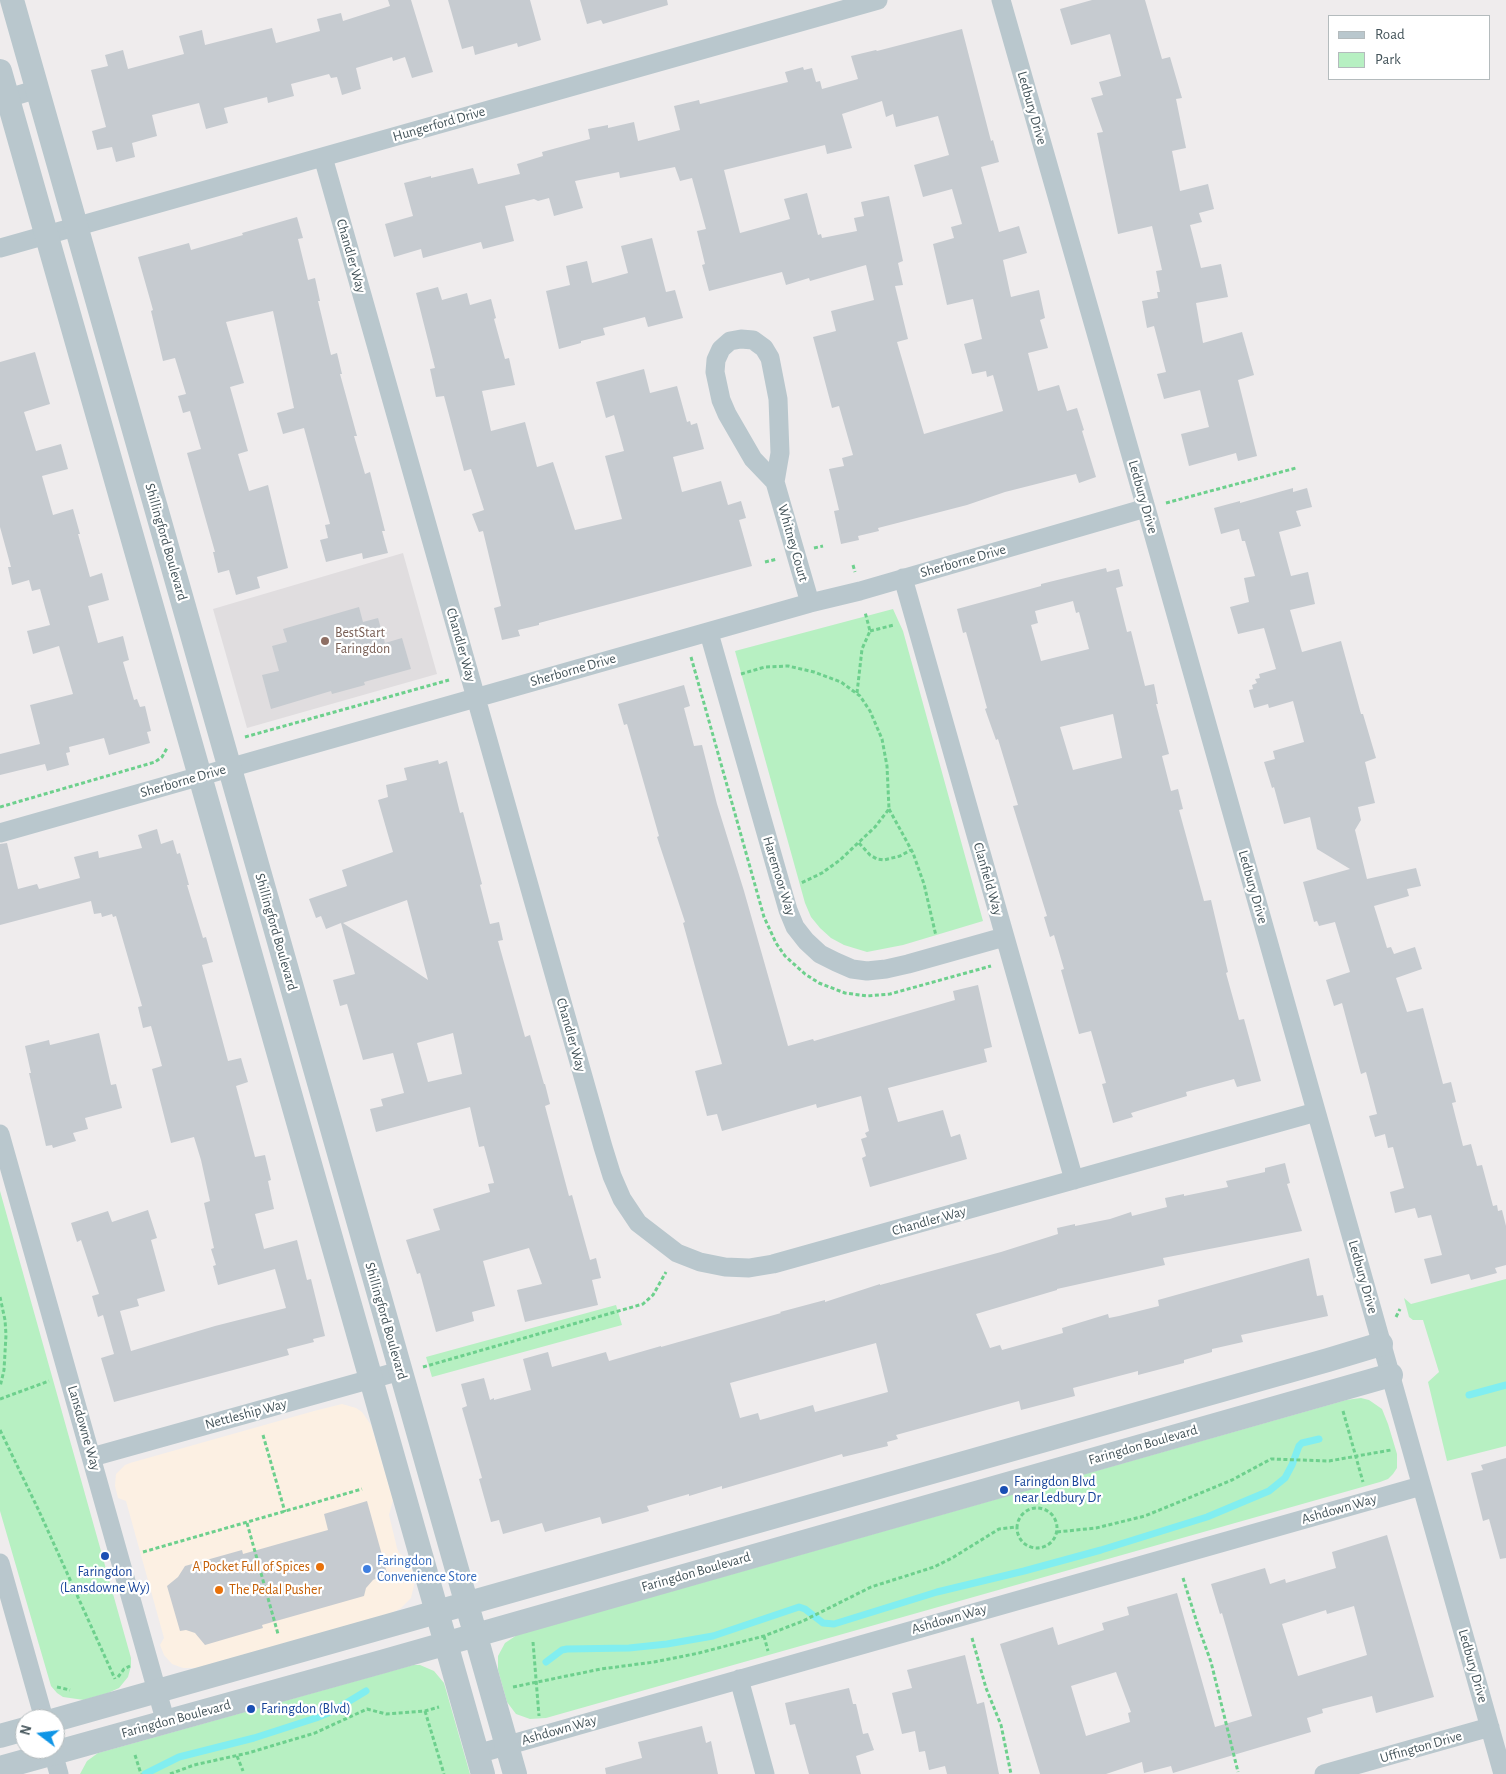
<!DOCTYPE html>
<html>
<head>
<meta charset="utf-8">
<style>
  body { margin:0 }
  #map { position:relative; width:1506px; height:1774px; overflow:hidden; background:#efeced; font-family:"Alegreya Sans",sans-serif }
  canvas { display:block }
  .legend { position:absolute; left:1328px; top:15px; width:162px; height:65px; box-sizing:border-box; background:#fff; border:1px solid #b4bbbd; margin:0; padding:6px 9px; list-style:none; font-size:15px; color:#44545a }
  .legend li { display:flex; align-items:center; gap:10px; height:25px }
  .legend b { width:25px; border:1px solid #b4bbbd }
  .north { position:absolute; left:15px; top:1709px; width:50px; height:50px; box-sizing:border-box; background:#fff; border:1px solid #b4bbbd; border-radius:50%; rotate:285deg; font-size:14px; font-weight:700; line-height:20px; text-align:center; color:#44545a }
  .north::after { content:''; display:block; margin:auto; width:18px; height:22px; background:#0f95e6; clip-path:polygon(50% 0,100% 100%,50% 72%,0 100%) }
</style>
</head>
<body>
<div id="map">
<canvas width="1506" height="1774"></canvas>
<ul class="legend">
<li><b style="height:6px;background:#b9c7cd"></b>Road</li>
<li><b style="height:14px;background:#b7f0c2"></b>Park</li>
</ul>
<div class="north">N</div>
</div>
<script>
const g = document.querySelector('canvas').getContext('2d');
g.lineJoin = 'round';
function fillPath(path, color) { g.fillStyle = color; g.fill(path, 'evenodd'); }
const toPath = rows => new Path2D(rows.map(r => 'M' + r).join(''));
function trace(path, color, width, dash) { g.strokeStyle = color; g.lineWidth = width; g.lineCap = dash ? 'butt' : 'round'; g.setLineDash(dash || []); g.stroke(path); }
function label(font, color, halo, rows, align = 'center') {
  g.font = font + ' "Alegreya Sans",sans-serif'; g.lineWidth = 4.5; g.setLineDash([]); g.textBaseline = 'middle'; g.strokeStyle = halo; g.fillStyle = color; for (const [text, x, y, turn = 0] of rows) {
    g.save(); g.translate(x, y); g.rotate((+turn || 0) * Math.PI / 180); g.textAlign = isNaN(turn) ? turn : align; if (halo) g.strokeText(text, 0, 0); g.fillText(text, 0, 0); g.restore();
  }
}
fillPath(toPath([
  [342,1404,356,1408,362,1412,371,1425,393,1500,389,1515,397,1548,399,1553,409,1560,414,1578,414,1585,411,1598,401,1608,390,1614,196,1668,183,1668,172,1664,164,1655,160,1645,164,1638,126,1501,118,1498,115,1486,116,1474,125,1465,130,1463,314,1411]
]), '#fcf0e3');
fillPath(toPath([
  [403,553,437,674,247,728,213,609]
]), '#e0dddf');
fillPath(toPath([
  [893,609,903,631,983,921,903,945,867,952,844,945,831,938,820,928,811,917,805,903,735,651],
  [0,1191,131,1658,131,1666,128,1677,119,1688,108,1693,84,1700,63,1697,57,1693,51,1686,0,1511],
  [1506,1279,1506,1446,1447,1461,1428,1382,1439,1372,1423,1320,1413,1320,1409,1317,1404,1298,1411,1304],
  [616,1305,622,1325,432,1377,426,1357],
  [1361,1398,1369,1400,1382,1409,1388,1424,1397,1454,1397,1468,1393,1474,1388,1479,1380,1482,546,1718,530,1719,516,1714,507,1702,505,1695,498,1670,498,1656,505,1643,517,1635,1346,1400],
  [413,1665,420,1665,434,1671,444,1683,470,1774,80,1774,87,1761,98,1753]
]), '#b7f0c2');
trace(toPath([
  [1469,1395,1506,1385],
  [546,1662,562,1650,567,1649,629,1648,667,1644,713,1636,799,1607,805,1609,823,1623,834,1624,937,1592,1024,1571,1101,1550,1207,1517,1269,1491,1285,1478,1292,1465,1299,1446,1302,1443,1319,1439],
  [145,1774,179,1757,254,1738,316,1718,333,1711,366,1691]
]), '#81eef0', 7);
fillPath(toPath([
  [388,0,411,0,433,72,412,78,405,57,393,61,392,57,356,68,361,89,342,95,337,77,331,78,329,74,291,84,294,96,268,103,267,97,224,108,228,123,206,129,199,103,152,115,157,136,132,143,135,157,116,162,112,147,97,150,92,131,106,127,91,70,108,66,105,55,123,50,128,69,184,54,179,36,202,30,205,45,272,28,276,43,320,31,317,19,341,13,343,21,390,6],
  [448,0,530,0,541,40,518,47,517,43,475,55,473,46,462,49],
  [580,0,667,0,668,5,603,24,601,20,587,24],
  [1092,0,1145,0,1162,59,1170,57,1182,98,1176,99,1186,148,1172,151,1180,191,1208,184,1214,209,1199,213,1202,222,1190,225,1201,268,1221,264,1228,297,1196,303,1203,343,1242,332,1254,375,1238,380,1257,456,1238,461,1236,453,1189,466,1181,434,1209,427,1200,390,1164,399,1157,374,1166,372,1154,326,1147,328,1142,301,1158,298,1157,292,1160,292,1156,271,1162,270,1152,226,1118,234,1097,133,1103,132,1091,98,1103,95,1099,82,1121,76,1110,34,1071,45,1060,9],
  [962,29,991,141,993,140,999,162,981,167,999,232,1019,226,1027,253,1003,260,1011,297,1039,290,1045,318,1040,320,1048,348,1028,353,1038,391,1059,385,1067,411,1077,408,1084,430,1082,431,1096,477,1079,483,1076,474,1005,492,967,505,878,528,879,531,858,536,859,540,841,544,834,511,839,510,829,469,844,466,842,458,853,455,839,406,832,408,813,337,836,331,831,311,874,300,866,265,810,281,809,278,786,285,782,272,709,291,702,265,705,264,697,231,706,229,692,178,680,181,675,167,620,178,619,172,575,181,583,208,554,216,549,198,538,201,534,199,505,206,514,241,483,249,481,242,423,258,421,249,394,257,385,224,413,216,404,183,431,176,431,178,473,168,478,184,520,174,517,164,543,156,542,152,590,139,588,129,608,125,608,128,634,122,638,141,680,130,674,106,699,100,700,104,788,82,785,72,803,67,804,70,812,68,816,82,820,81,822,89,858,79,851,56,876,50,877,51],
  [882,101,886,117,893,114,896,127,938,116,949,155,914,165,923,197,952,189,962,224,951,227,954,238,933,244,947,305,973,299,982,339,964,344,972,374,986,371,987,377,993,375,1003,411,924,434,897,342,908,339,895,286,903,285,898,263,903,261,889,196,861,202,864,216,854,218,857,231,822,238,821,234,818,235,807,193,784,199,790,219,740,233,724,170,825,145,827,154,852,148,842,114],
  [297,217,303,238,298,239,308,280,315,278,320,301,318,301,331,355,337,353,342,374,340,374,357,436,354,436,365,474,370,472,385,531,382,531,388,553,363,559,362,553,326,562,320,540,328,538,325,525,330,524,304,428,283,434,277,413,294,408,273,311,226,322,244,383,230,387,248,451,238,454,249,491,268,485,288,568,257,577,260,588,236,595,229,570,218,573,213,552,215,552,187,453,201,449,190,411,183,413,178,396,186,394,175,358,163,361,151,311,153,310,138,257,189,243,191,250,243,235,242,233],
  [652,238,666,292,675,290,683,318,648,327,645,317,603,328,605,335,581,341,581,343,559,349,546,291,570,285,566,266,587,261,592,283,628,273,621,246],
  [438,287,442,300,467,293,470,305,491,299,496,318,494,319,505,359,509,358,515,385,482,391,491,431,525,422,537,467,553,462,575,530,622,519,605,456,624,451,614,415,606,418,596,382,644,369,650,393,677,386,687,422,690,421,691,425,697,423,704,449,673,457,682,492,721,481,728,505,741,501,746,518,739,520,752,566,539,623,539,625,518,630,520,636,502,640,494,608,501,606,483,531,479,532,472,514,484,510,471,469,464,471,444,396,436,397,430,369,435,368,416,293],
  [35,352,50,404,24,412,36,451,61,444,68,469,42,476,53,515,73,509,80,534,78,534,90,577,102,573,109,600,88,606,98,643,123,636,129,660,123,662,134,700,137,699,140,707,145,706,151,731,147,732,150,743,109,755,104,738,69,747,70,752,66,753,69,765,47,771,45,764,0,775,0,754,40,744,30,705,73,694,59,646,33,654,27,631,50,625,40,589,32,591,29,580,12,585,8,567,11,567,0,527,0,362],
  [1293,488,1293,492,1307,488,1312,507,1296,511,1301,526,1279,532,1291,576,1308,572,1315,604,1290,610,1302,652,1341,641,1361,714,1363,714,1376,758,1365,762,1375,803,1358,807,1361,820,1355,830,1367,879,1416,868,1421,886,1407,889,1409,896,1374,906,1387,948,1391,947,1394,954,1415,947,1422,969,1396,978,1407,1012,1423,1008,1443,1084,1451,1082,1456,1102,1452,1103,1463,1146,1471,1144,1477,1166,1482,1165,1493,1206,1497,1205,1498,1211,1502,1210,1506,1226,1506,1265,1495,1268,1497,1273,1471,1280,1469,1274,1431,1284,1424,1259,1442,1255,1431,1215,1418,1218,1415,1208,1395,1213,1390,1192,1404,1188,1393,1147,1388,1148,1385,1134,1375,1137,1369,1116,1377,1114,1366,1072,1361,1074,1342,1003,1334,1006,1326,980,1350,972,1335,922,1319,926,1317,921,1314,922,1303,882,1350,869,1317,849,1310,817,1284,824,1274,787,1272,788,1264,762,1275,759,1273,751,1304,742,1293,701,1269,708,1268,704,1254,708,1249,690,1253,689,1252,685,1257,683,1255,679,1260,678,1259,674,1276,669,1264,628,1238,634,1230,607,1249,602,1244,578,1255,576,1245,541,1242,541,1239,529,1221,534,1214,508,1240,501,1240,503],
  [1106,568,1107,572,1119,569,1123,586,1116,588,1127,632,1131,631,1145,686,1154,684,1158,704,1156,704,1169,754,1162,756,1171,791,1178,789,1183,809,1179,810,1204,901,1211,900,1228,972,1226,973,1239,1020,1244,1019,1261,1081,1237,1087,1234,1079,1186,1092,1187,1096,1131,1113,1133,1117,1113,1123,1102,1084,1106,1083,1091,1031,1079,1034,1061,970,1064,969,1054,935,1050,937,1044,917,1047,916,1013,806,1018,805,998,739,996,740,985,709,987,708,966,632,963,633,957,609,1041,586,1041,584],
  [1073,601,1076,613,1079,612,1089,649,1041,661,1031,625,1038,623,1035,611],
  [1113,714,1122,758,1073,770,1060,727],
  [359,607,363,622,378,618,385,643,402,638,411,669,364,682,365,685,332,694,331,691,271,709,262,675,279,671,272,646,287,642,283,629],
  [684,685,690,706,684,708,694,746,702,745,717,804,744,891,788,1046,813,1039,814,1041,955,1000,953,991,978,985,992,1047,984,1049,987,1062,888,1088,898,1122,943,1110,951,1137,960,1134,967,1159,870,1187,862,1158,866,1156,861,1139,867,1137,865,1133,869,1131,861,1096,817,1108,816,1104,722,1131,717,1114,707,1116,695,1071,722,1064,683,923,685,922,657,837,659,836,627,724,624,725,618,704],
  [438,760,439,764,447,761,460,813,463,812,482,884,480,885,490,924,499,922,503,940,498,941,525,1037,530,1035,544,1084,545,1084,550,1104,545,1106,569,1196,572,1195,590,1260,596,1258,601,1278,592,1280,598,1305,525,1322,517,1290,542,1284,529,1248,483,1261,495,1306,472,1312,474,1321,436,1332,420,1273,417,1274,406,1240,440,1230,433,1209,490,1192,488,1184,494,1183,484,1146,479,1147,470,1107,376,1132,370,1109,383,1106,381,1099,404,1093,393,1053,363,1060,347,1004,340,1006,333,980,355,974,341,923,326,929,321,916,316,918,309,899,347,886,342,870,393,852,378,800,388,797,386,785,407,780,404,768],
  [407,900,428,980,343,923],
  [453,1033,462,1074,428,1082,417,1043],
  [157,829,161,844,173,840,177,854,180,853,189,885,187,885,203,938,206,937,213,962,202,965,228,1061,241,1058,248,1082,236,1086,255,1157,265,1155,271,1180,268,1181,274,1209,255,1214,264,1249,297,1240,307,1280,311,1279,325,1336,313,1339,314,1342,287,1349,289,1355,114,1402,101,1358,114,1354,103,1315,98,1317,92,1296,99,1294,81,1240,77,1242,71,1223,108,1211,112,1222,148,1210,157,1238,151,1240,165,1291,137,1299,139,1306,120,1311,131,1351,215,1326,286,1308,275,1269,218,1285,213,1266,216,1265,211,1249,214,1248,204,1203,210,1201,201,1160,194,1137,171,1143,152,1069,162,1066,151,1026,143,1028,138,1007,142,1006,116,916,113,917,112,914,102,917,101,913,94,914,91,901,0,925,0,844,7,843,18,889,37,884,39,889,80,878,74,857,98,851,99,858,142,848,138,835],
  [99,1033,111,1085,116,1084,122,1108,85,1118,88,1129,73,1133,76,1141,53,1148,52,1145,46,1146,29,1073,31,1073,25,1046,49,1040,50,1045],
  [1285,1163,1290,1183,1287,1184,1302,1231,1163,1258,1165,1265,1057,1289,1057,1290,976,1314,990,1348,1000,1345,1002,1350,1063,1333,1062,1328,1108,1314,1109,1318,1119,1316,1159,1306,1158,1300,1309,1258,1317,1296,1323,1295,1328,1316,1241,1335,1243,1342,1212,1349,1212,1352,1184,1360,1184,1363,1138,1375,1138,1371,1073,1388,1075,1396,1021,1410,1019,1401,896,1435,898,1439,887,1442,888,1446,843,1457,842,1454,722,1489,722,1486,689,1496,689,1494,647,1506,649,1511,602,1524,600,1517,545,1532,542,1523,503,1534,499,1520,491,1522,479,1479,482,1478,462,1408,467,1406,461,1384,484,1378,490,1400,494,1398,494,1400,531,1390,523,1359,548,1352,552,1367,606,1352,609,1361,661,1346,661,1347,781,1313,780,1312,825,1300,825,1302,880,1284,880,1285,1001,1252,1058,1234,1057,1228,1075,1224,1075,1226,1110,1219,1131,1212,1132,1216,1167,1207,1165,1198,1184,1194,1184,1196,1228,1187,1226,1181,1265,1172,1265,1168],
  [876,1343,888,1392,815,1412,813,1405,760,1420,758,1413,740,1418,730,1383],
  [1506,1458,1506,1558,1500,1559,1489,1519,1483,1521,1471,1473,1483,1470,1481,1465],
  [367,1501,387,1573,373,1580,366,1588,364,1596,262,1625,263,1628,205,1645,195,1633,186,1630,180,1631,167,1586,178,1577,185,1566,242,1550,243,1554,328,1530,324,1514],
  [1387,1535,1434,1697,1376,1713,1372,1696,1322,1709,1323,1713,1307,1718,1311,1732,1173,1773,1171,1766,1144,1773,1142,1762,1106,1774,1040,1774,1000,1644,1053,1627,1058,1645,1104,1630,1102,1623,1129,1615,1127,1607,1177,1593,1215,1727,1252,1716,1222,1613,1220,1614,1211,1584,1265,1568,1270,1584,1285,1579,1286,1583,1336,1568,1332,1552],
  [1354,1606,1367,1655,1298,1676,1282,1624,1326,1610,1327,1614],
  [1116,1672,1131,1712,1128,1713,1130,1722,1086,1736,1071,1686],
  [965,1655,977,1704,984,1702,999,1774,947,1774,945,1766,929,1770,925,1751,919,1752,915,1731,902,1734,892,1693,912,1688,907,1670],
  [849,1688,853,1704,856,1704,863,1734,868,1733,874,1750,856,1756,861,1774,809,1774,795,1724,790,1725,785,1703],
  [702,1726,706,1743,711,1741,718,1774,606,1774,605,1768,642,1758,638,1742]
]), '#c6cbd0');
trace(toPath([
  [1166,503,1296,468],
  [814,548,823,546],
  [765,562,777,559],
  [853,565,855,572],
  [870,631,894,625],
  [691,657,764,917,776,943,785,956,805,974,819,983,845,993,867,996,890,994,991,966],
  [741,674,765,667,788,666,814,672,841,682,860,696,870,711,882,739,887,766,889,809,875,827,840,860,822,873,801,883],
  [857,693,862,649,870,631,865,612],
  [245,737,449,680],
  [0,807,155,762,162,757,167,748],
  [889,809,913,853,924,884,936,936],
  [859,843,870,855,877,859,884,860,900,856,911,850],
  [0,1297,5,1320,6,1335,4,1370,0,1387],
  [1396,1317,1400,1309],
  [423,1367,643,1304,653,1295,666,1272],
  [0,1399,49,1381],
  [1343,1411,1363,1482],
  [0,1430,39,1511,115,1679],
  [263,1435,285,1512],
  '1017 1528a20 20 0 1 1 40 0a20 20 0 1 1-40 0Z',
  [247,1523,278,1634],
  [1057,1532,1096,1528,1145,1516,1232,1480,1271,1459,1329,1461,1391,1450],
  [143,1552,362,1489],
  [1183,1578,1198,1626,1211,1662,1238,1772],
  [764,1636,768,1651],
  [972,1638,986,1688,1001,1725,1011,1774],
  [533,1642,539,1716],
  [118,1677,124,1669,130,1666],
  [57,1687,70,1690],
  [513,1687,601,1669,654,1662,699,1653,764,1636,803,1621,871,1587,934,1567,952,1558,999,1529,1017,1527],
  [425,1711,444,1774],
  [135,1755,141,1774],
  [237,1756,243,1771],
  [170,1774,194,1765,248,1753,315,1733,367,1709,386,1714,425,1711,439,1707]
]), '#6dd08d', 3, [4, 2.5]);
trace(toPath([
  [1001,0,1146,508,1503,1774],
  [8,98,38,89],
  [323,157,603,1147,612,1176,622,1199,638,1223,677,1253,700,1262,725,1267,749,1268,773,1264,1316,1112],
  [0,248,878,0],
  [775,482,753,459,727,414,721,400,715,372,716,360,721,349,730,341,741,339,753,340,764,348,770,358,778,399,780,453,775,482,810,603],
  [903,578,1074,1180],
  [709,633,788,910,795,927,806,941,820,954,836,962,852,969,867,971,886,969,908,964,1004,937],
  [0,833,810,603,860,591,1146,508],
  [0,1134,166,1723],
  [92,1457,400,1371],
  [0,1563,44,1719],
  [739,1679,765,1774],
  [52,1749,59,1774],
  [477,1754,1421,1486],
  [1324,1774,1490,1727]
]), '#b9c7cd', 19);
trace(toPath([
  [12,0,515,1774],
  [0,71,483,1774],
  [55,1720,1328,1360,1381,1344],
  [0,1736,25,1729],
  [0,1768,381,1662,1391,1375]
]), '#b9c7cd', 24);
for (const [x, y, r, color] of [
  [325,641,5,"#8d6e63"],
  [1004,1490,5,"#1a4fb4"],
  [105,1556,5,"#1a4fb4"],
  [320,1567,5,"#e8710a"],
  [367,1569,5,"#3f7fe0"],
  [219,1590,5,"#e8710a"],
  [251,1709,5,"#1a4fb4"]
]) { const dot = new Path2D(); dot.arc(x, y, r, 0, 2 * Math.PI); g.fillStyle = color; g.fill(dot); trace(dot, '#fff', 2); }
label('14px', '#44545a', '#fff', [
  ["Ledbury Drive",1032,108,74],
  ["Hungerford Drive",439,124,-16],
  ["Chandler Way",351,256,74],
  ["Ledbury Drive",1143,497,74],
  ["Shillingford Boulevard",166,542,74],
  ["Whitney Court",793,543,74],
  ["Sherborne Drive",963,561,-16],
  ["Chandler Way",461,645,74],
  ["Sherborne Drive",573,670,-16],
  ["Sherborne Drive",183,781,-16],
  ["Haremoor Way",779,876,73],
  ["Clanfield Way",988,879,74],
  ["Ledbury Drive",1253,887,74],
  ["Shillingford Boulevard",276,932,74],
  ["Chandler Way",571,1035,74],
  ["Chandler Way",929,1221,-16],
  ["Ledbury Drive",1363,1277,74],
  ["Shillingford Boulevard",386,1321,74],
  ["Nettleship Way",246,1414,-15],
  ["Lansdowne Way",84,1428,74],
  ["Faringdon Boulevard",1143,1445,-16],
  ["Ashdown Way",1339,1509,-16],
  ["Faringdon Boulevard",696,1572,-16],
  ["Ashdown Way",949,1619,-16],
  ["Ledbury Drive",1473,1666,74],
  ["Faringdon Boulevard",176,1719,-15],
  ["Ashdown Way",559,1730,-16],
  ["Uffington Drive",1421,1747,-16]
]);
label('14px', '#785e54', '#fff', [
  ["BestStart",335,633],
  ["Faringdon",335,649]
], 'left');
label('14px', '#164399', '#fff', [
  ["Faringdon Blvd",1014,1482],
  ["near Ledbury Dr",1014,1498],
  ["Faringdon",105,1572,"center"],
  ["(Lansdowne Wy)",105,1588,"center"],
  ["Faringdon (Blvd)",261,1709]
], 'left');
label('14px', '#366cbe', '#fff', [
  ["Faringdon",377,1561],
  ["Convenience Store",377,1577]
], 'left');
label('14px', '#c56008', '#fff', [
  ["A Pocket Full of Spices",310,1567],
  ["The Pedal Pusher",229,1590,"left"]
], 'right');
</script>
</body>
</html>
